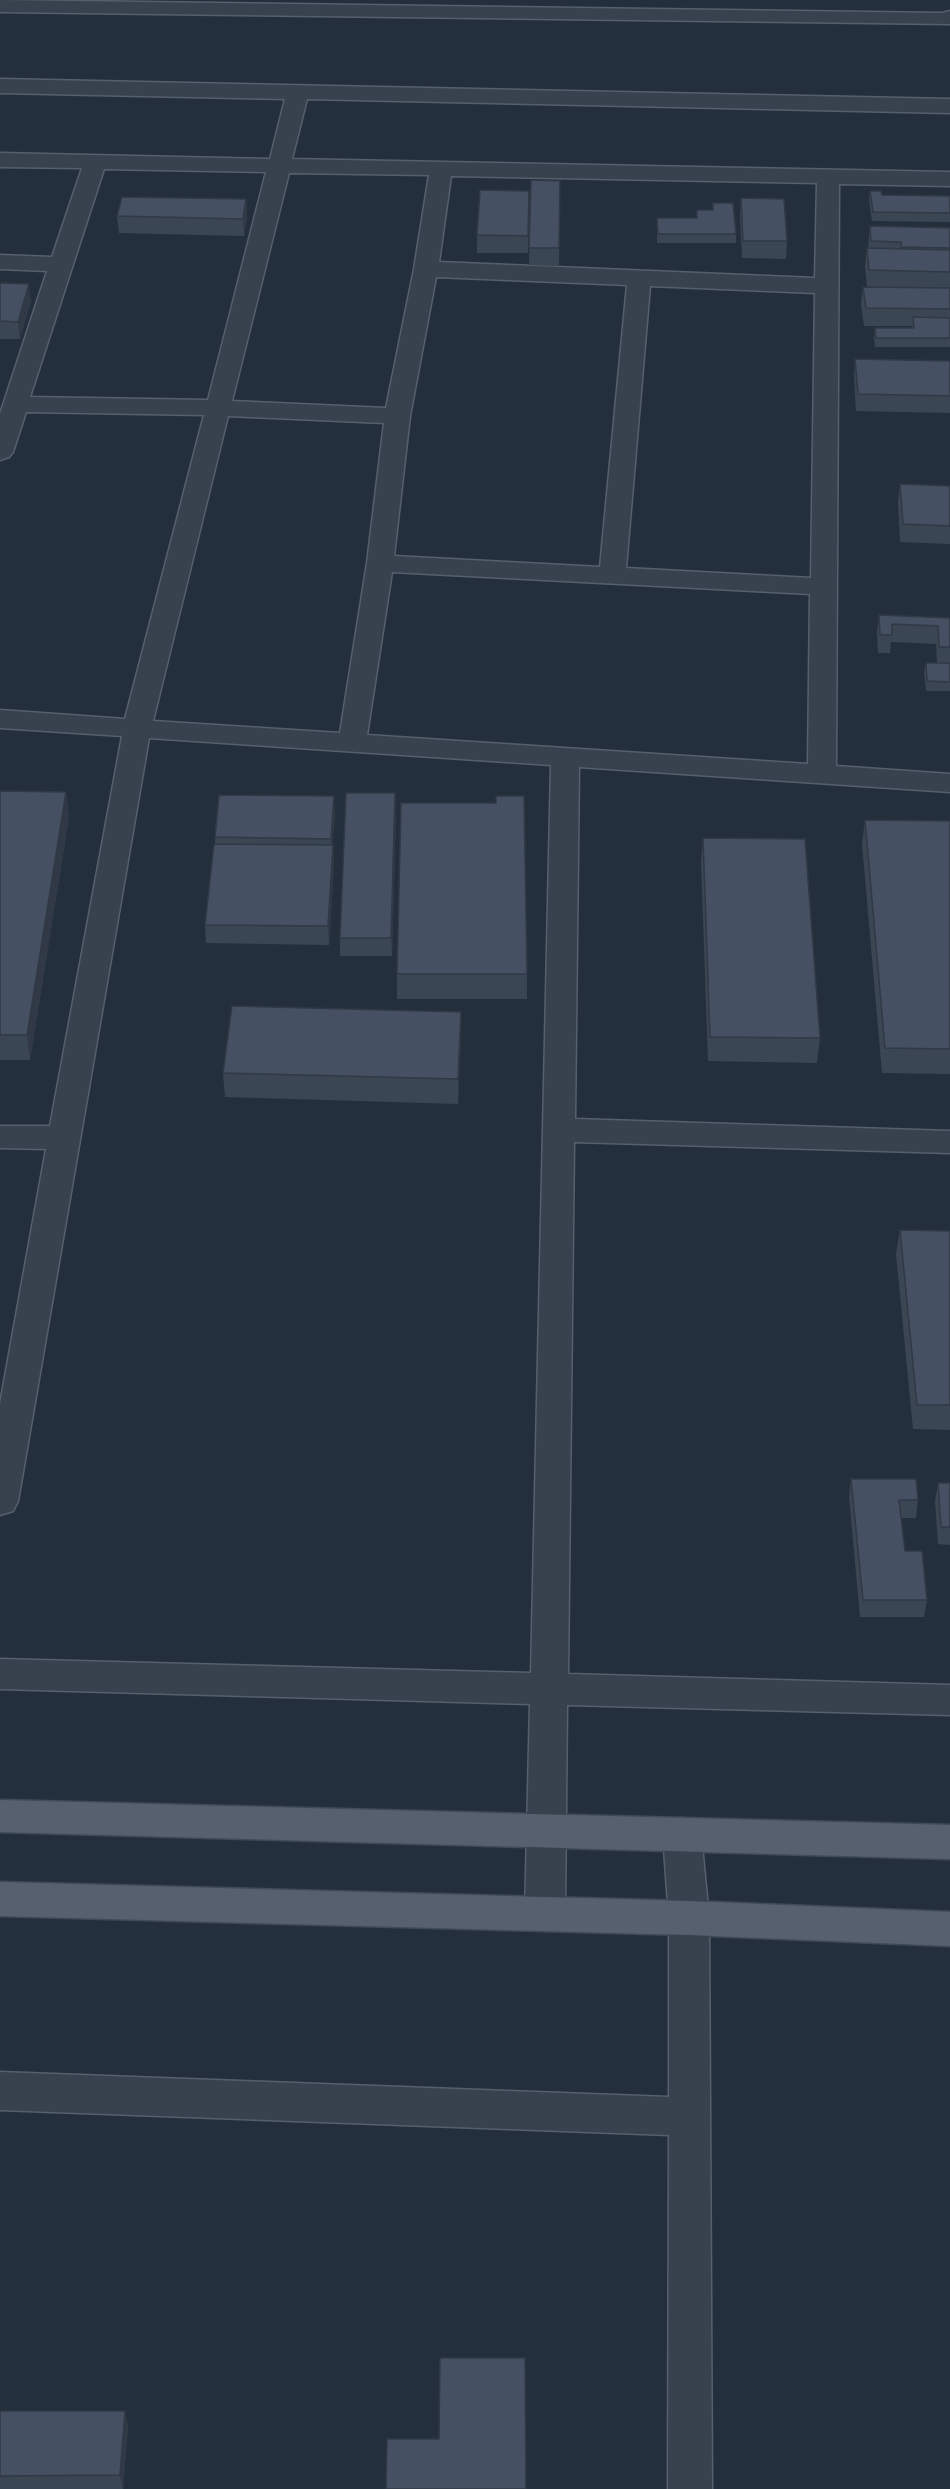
<!DOCTYPE html>
<html>
<head>
<meta charset="utf-8">
<style>
  body { margin:0 }
  canvas { display:block; background:#242f3e }
</style>
</head>
<body>
<canvas width="950" height="2489"></canvas>
<script>
const g = document.querySelector('canvas').getContext('2d');
g.lineJoin = 'round';
const toPath = rows => new Path2D(rows.map(r => 'M' + r).join(''));
function trace(path, color, width, dash) { g.strokeStyle = color; g.lineWidth = width; g.lineCap = dash ? 'butt' : 'round'; g.setLineDash(dash || []); g.stroke(path); }
function fillPath(path, color) { g.fillStyle = color; g.fill(path, 'evenodd'); }
const minor = toPath([
  [0,79,950,99,950,113,307,99,292,159,950,172,950,186,839,184,836,766,950,774,950,792,579,767,575,1119,950,1131,950,1153,574,1142,568,1674,950,1685,950,1715,567,1705,565,1914,559,1926,545,1931,531,1926,525,1914,530,1704,0,1689,0,1659,531,1673,551,765,149,738,18,1501,13,1511,0,1515,0,1404,46,1149,0,1148,0,1126,50,1126,122,736,0,728,0,710,125,719,204,415,26,412,13,452,9,457,0,460,0,414,47,271,0,269,0,255,52,257,82,168,0,167,0,153,270,159,285,99,0,93,0,79],
  [104,169,266,172,208,400,30,397,104,169],
  [289,173,429,175,414,269,386,408,232,401,289,173],
  [451,176,817,183,815,278,439,262,451,176],
  [436,277,627,285,600,567,394,556,410,416,436,277],
  [650,286,815,293,811,578,626,568,650,286],
  [228,416,384,423,367,563,340,733,153,721,228,416],
  [392,572,810,594,808,764,367,735,392,572],
  [682,1818,696,1823,701,1835,709,1918,712,2489,668,2489,669,2135,0,2110,0,2072,669,2097,669,1918,663,1835,668,1823,682,1818]
]);
const tertiary = toPath([
  [0,0,942,13,950,11,950,24,0,12,0,0]
]);
const primary = toPath([
  [0,1800,950,1825,950,1859,0,1832,0,1800],
  [0,1882,689,1901,950,1912,950,1946,689,1935,0,1916,0,1882]
]);
trace(minor, '#565f6c', 3);
trace(tertiary, '#565f6c', 3);
trace(primary, '#414a57', 3);
fillPath(minor, '#38414e');
fillPath(tertiary, '#38414e');
fillPath(primary, '#56606e');
fillPath(toPath([
  [531,180,560,181,559,266,529,265],
  [529,191,528,253,477,253,477,235],
  [870,191,882,195,950,196,950,222,872,221,869,200],
  [741,198,787,241,786,259,742,258,740,216],
  [246,199,247,217,244,236,119,233,117,216],
  [713,203,736,234,736,243,657,243,657,218,696,218,697,210,712,210],
  [870,226,950,228,950,347,875,347,874,337,875,328,912,328,912,326,864,326,861,304,863,287,867,287,865,265,867,248,868,248],
  [0,283,31,301,20,339,0,339],
  [855,359,950,361,950,413,856,411,854,377],
  [900,484,950,486,950,544,900,542,898,502],
  [879,615,950,618,950,691,926,691,924,672,926,663,937,663,936,644,891,642,890,653,878,653,877,633],
  [0,791,66,792,69,817,30,1060,0,1060],
  [395,793,396,811,392,956,340,956,340,938],
  [496,803,527,974,527,999,397,999,397,974],
  [335,814,332,845,333,845,334,863,329,945,206,943,205,925,215,844,215,837],
  [865,820,950,821,950,1074,882,1073,862,844],
  [703,838,820,1038,817,1063,708,1061,701,862],
  [461,1037,458,1104,225,1097,223,1073],
  [900,1230,950,1231,950,1430,913,1429,896,1254],
  [851,1479,918,1500,916,1518,901,1518,905,1551,927,1600,924,1617,860,1617,849,1497],
  [938,1483,950,1483,950,1545,938,1544,935,1501],
  [0,2411,125,2411,128,2426,123,2489,0,2489]
]), '#3b4654');
fillPath(toPath([
  [246,199,247,217,244,236,243,219],
  [29,284,31,301,20,339,18,322],
  [66,792,69,817,30,1060,27,1035],
  [395,793,396,811,392,956,391,938],
  [334,796,335,814,331,857,331,839],
  [333,845,334,863,329,945,328,926],
  [461,1012,461,1037,458,1104,458,1079],
  [125,2411,128,2426,123,2489,120,2475]
]), '#303945');
const building = toPath([
  [531,180,560,181,559,248,529,248,531,180],
  [480,190,529,191,528,236,477,235,480,190],
  [870,191,881,191,882,195,950,196,950,213,873,212,870,191],
  [122,197,246,199,243,219,117,216,122,197],
  [741,198,784,199,787,241,743,241,741,198],
  [713,203,733,203,736,234,658,234,657,218,697,218,697,210,713,210,713,203],
  [870,226,950,228,950,248,901,247,901,242,871,241,870,226],
  [867,248,950,250,950,272,869,270,867,248],
  [0,283,29,284,18,322,0,321,0,283],
  [863,287,950,288,950,309,866,308,863,287],
  [913,317,950,318,950,338,876,338,875,328,914,328,913,317],
  [855,359,950,361,950,396,858,394,855,359],
  [900,484,950,486,950,526,903,524,900,484],
  [879,615,950,618,950,647,939,647,938,626,892,624,892,635,880,635,879,615],
  [926,663,950,663,950,682,927,681,926,663],
  [0,791,66,792,27,1035,0,1035,0,791],
  [346,793,395,793,391,938,340,938,346,793],
  [219,795,334,796,331,839,215,837,219,795],
  [496,796,524,796,527,974,397,974,401,803,496,803,496,796],
  [865,820,950,821,950,1049,885,1048,865,820],
  [703,838,805,839,820,1038,710,1037,703,838],
  [214,844,333,845,328,926,205,925,214,844],
  [232,1006,461,1012,458,1079,223,1073,232,1006],
  [900,1230,950,1231,950,1405,917,1405,900,1230],
  [851,1479,916,1479,918,1500,899,1500,905,1551,922,1551,927,1600,863,1600,851,1479],
  [938,1483,950,1483,950,1527,941,1527,938,1483],
  [440,2358,525,2358,526,2489,386,2489,387,2439,439,2439,440,2358],
  [0,2411,125,2411,120,2475,0,2476,0,2411]
]);
fillPath(building, '#455162');
trace(building, '#303945', 1.5);
</script>
</body>
</html>
